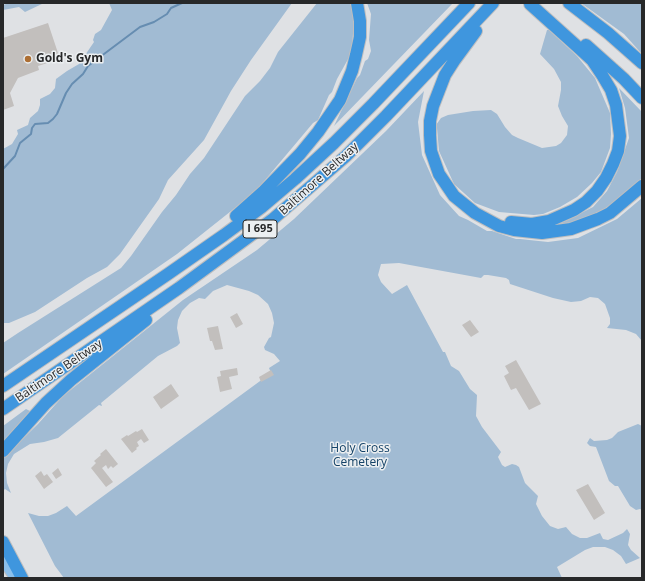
<!DOCTYPE html>
<html>
<head>
<meta charset="utf-8">
<style>
  body { margin:0 }
  #map { position:relative; width:645px; height:581px; overflow:hidden; background:#dfe1e4; font-family:"Open Sans",sans-serif }
  canvas { display:block }
  .frame { position:absolute; inset:0; border:4px solid #272829; pointer-events:none }
</style>
</head>
<body>
<div id="map">
<canvas width="645" height="581"></canvas>
<div class="frame"></div>
</div>
<script>
const g = document.querySelector('canvas').getContext('2d');
g.lineJoin = 'round';
function fillPath(path, color) { g.fillStyle = color; g.fill(path, 'evenodd'); }
const toPath = rows => new Path2D(rows.map(r => 'M' + r).join(''));
function trace(path, color, width, dash) { g.strokeStyle = color; g.lineWidth = width; g.lineCap = dash ? 'butt' : 'round'; g.setLineDash(dash || []); g.stroke(path); }
function label(font, color, halo, rows, align = 'center') {
  g.font = font + ' "Open Sans",sans-serif'; g.lineWidth = 3; g.setLineDash([]); g.textBaseline = 'middle'; g.strokeStyle = halo; g.fillStyle = color; for (const [text, x, y, turn = 0] of rows) {
    g.save(); g.translate(x, y); g.rotate((+turn || 0) * Math.PI / 180); g.textAlign = isNaN(turn) ? turn : align; if (halo) g.strokeText(text, 0, 0); g.fillText(text, 0, 0); g.restore();
  }
}
fillPath(toPath([
  [9,3,44,3,25,12,19,7,3,10,3,5],
  [109,3,292,3,251,60,231,91,204,140,168,180,159,199,120,254,107,267,87,278,35,312,9,323,3,323,3,149,12,144,18,134,17,130,28,125,30,118,38,111,40,105,40,99,50,94,55,88,56,79,67,71,79,64,94,42,93,40,95,34,101,30,112,10],
  [317,3,350,3,354,15,352,52,337,79,332,92,329,95,318,120,313,123,255,192,177,254,3,374,3,343,18,333,121,268,131,256,162,212,176,195,190,174,204,158,245,96,260,81,270,68,278,52],
  [367,3,453,3,334,126,357,78,360,75,365,61,368,59,371,51,369,40,371,14],
  [581,3,642,3,642,54,624,34],
  [547,30,549,30,577,56,595,78,610,113,611,134,610,148,601,172,592,183,577,197,560,207,543,214,534,215,499,212,475,203,454,184,439,151,437,128,436,125,441,118,448,115,473,111,491,110,497,114,505,127,512,135,518,138,542,148,556,146,561,143,567,135,568,126,562,116,558,106,561,90,561,82,554,69,540,54],
  [619,88,642,112,642,178,611,207,589,218,562,226,559,224,593,207,607,191,617,172,629,138,625,108],
  [424,91,418,122,422,155,440,195,459,216,468,220,487,231,492,231,516,239,520,239,548,242,578,238,617,219,642,198,642,341,636,334,626,330,607,328,610,324,610,318,605,304,598,298,590,297,581,301,571,302,553,298,510,284,509,280,506,278,488,275,484,275,481,278,399,263,381,264,378,275,381,282,392,294,407,285,443,352,445,352,451,366,459,371,470,389,477,395,476,416,482,427,501,452,498,457,502,465,505,467,512,464,516,465,519,467,525,483,538,496,536,504,542,516,550,526,558,529,566,527,572,534,580,538,587,538,600,533,603,539,608,540,623,533,627,529,630,534,628,545,631,550,640,558,626,564,621,556,613,550,605,547,593,547,585,550,557,567,562,578,64,578,55,566,28,513,39,516,48,516,56,513,67,506,76,516,271,373,269,368,280,361,274,354,265,350,264,347,269,338,271,337,274,323,272,313,268,304,258,295,249,291,227,285,213,291,205,299,199,298,190,303,182,311,178,320,177,328,180,343,177,346,158,356,101,403,102,406,99,405,58,438,44,442,30,444,14,454,8,464,6,473,7,483,11,493,5,489,3,491,3,458,38,424,63,396,183,300,257,250,294,219,386,131],
  [26,409,30,411,28,416,3,446,3,426],
  [638,424,642,426,642,510,640,509,636,510,630,506,618,486,615,486,609,481,596,447,590,446,587,443,590,438,594,441,607,440,612,438,618,432]
]), '#a1bbd3');
trace(toPath([
  [3,169,15,156,20,143,31,134,32,128,35,124,48,123,53,119,57,114,66,93,72,84,83,74,88,66,140,27,154,22,167,14,171,8,182,3]
]), '#668db1', 2);
fillPath(toPath([
  [48,23,60,59,38,66,39,70,18,78,10,93,14,106,3,110,3,38],
  [237,313,243,324,236,328,230,317],
  [470,320,479,332,471,337,462,325],
  [218,326,223,349,215,350,212,341,210,341,207,328],
  [516,360,541,404,529,410,516,388,511,390,504,376,509,373,505,366],
  [237,368,238,375,229,377,232,389,220,392,217,377,221,376,220,371],
  [271,370,274,375,261,382,259,377],
  [171,384,179,396,161,409,153,397],
  [142,429,149,440,144,443,141,439,137,442,139,446,136,448,137,449,132,453,121,439,127,435,128,436,136,431,137,432],
  [106,449,118,464,113,468,111,466,108,469,106,465,102,468,113,482,106,487,91,468,96,463,94,461,101,455,100,454],
  [58,468,62,475,56,479,52,473],
  [41,471,44,476,47,474,53,482,44,489,35,476],
  [588,484,605,513,594,520,576,490]
]), '#c2bfbd');
const primary = toPath([
  [3,560,15,578]
]);
const motorway = toPath([
  [569,3,608,33,642,63],
  [476,31,454,61,445,75,433,106,430,121,430,135,431,151,439,174,454,196,475,213,499,226,514,230,542,233,571,229,598,219,610,213,642,186],
  [586,45,624,79,642,98],
  [236,216,264,191,300,154,318,132,340,100,352,71,356,55,360,37,360,21,357,3],
  [511,222,532,224,549,221,574,210,586,202,597,191,606,178,613,164,618,151,620,136,616,105,611,90,602,75,592,60,580,49,530,4],
  [3,386,168,274,224,235,262,207,295,179,334,143,373,104,469,3],
  [3,409,179,288,273,219,346,156,386,116,493,3],
  [3,451,46,403,71,380,146,320],
  [3,542,22,578]
]);
trace(primary, '#bebebf', 12);
trace(motorway, '#bebebf', 14);
trace(primary, '#8cc0eb', 10);
trace(motorway, '#3f96de', 12);
for (const [x, y, r, color] of [
  [28,59,4,"#ad6f34"]
]) { const dot = new Path2D(); dot.arc(x, y, r, 0, 2 * Math.PI); g.fillStyle = color; g.fill(dot); trace(dot, '#eceff1', 1.5); }
for (const [x, y, w] of [
  [260,229,34]
]) { const box = new Path2D(); box.roundRect(x - w / 2, y - 9, w, 18, 3); g.fillStyle = '#eceff1'; g.fill(box); trace(box, '#272829', 1); }
label('bold 11px', '#272829', null, [
  ["I 695",260,229]
]);
label('bold 12px', '#272829', '#eceff1', [
  ["Gold's Gym",36,59]
], 'left');
label('12px', '#272829', '#eceff1', [
  ["Baltimore Beltway",319,179,-42],
  ["Baltimore Beltway",59,371,-34]
]);
label('12px', '#144267', '#eceff1', [
  ["Holy Cross",360,449],
  ["Cemetery",360,463]
]);
</script>
</body>
</html>
